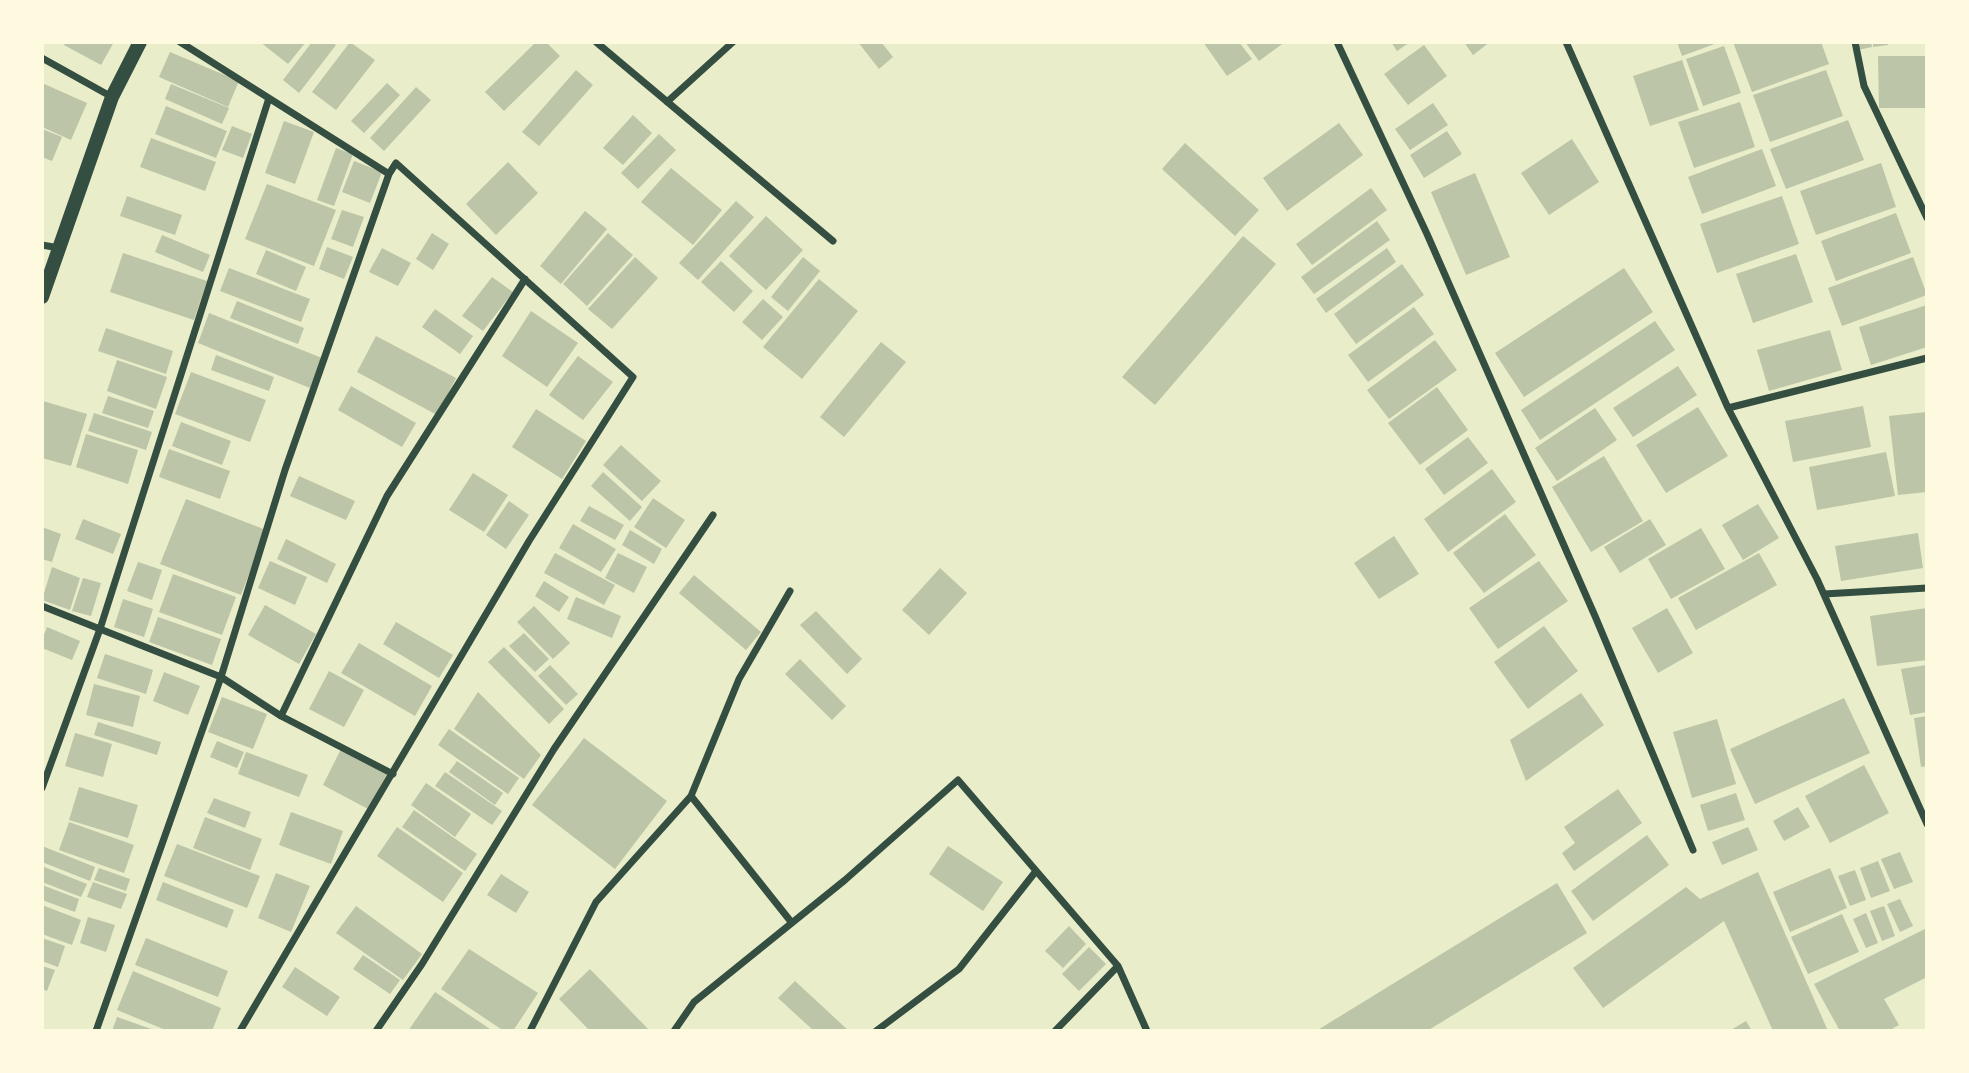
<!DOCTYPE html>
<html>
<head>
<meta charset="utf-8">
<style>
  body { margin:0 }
  #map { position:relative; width:1969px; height:1073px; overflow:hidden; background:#e9edc9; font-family:Arial,sans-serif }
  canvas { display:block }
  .frame { position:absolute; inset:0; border:44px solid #fefae0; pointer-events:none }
</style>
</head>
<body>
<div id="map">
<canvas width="1969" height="1073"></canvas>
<div class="frame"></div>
</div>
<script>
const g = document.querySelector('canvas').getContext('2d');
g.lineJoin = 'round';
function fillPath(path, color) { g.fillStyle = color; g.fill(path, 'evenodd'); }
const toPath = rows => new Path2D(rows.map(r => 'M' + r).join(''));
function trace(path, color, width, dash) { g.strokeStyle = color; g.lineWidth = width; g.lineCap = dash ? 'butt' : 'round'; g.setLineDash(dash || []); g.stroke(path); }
fillPath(toPath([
  [66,42,114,42,101,65,64,45],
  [260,42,306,42,288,64],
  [312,42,331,42,336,45,299,93,283,80],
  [350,42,375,60,336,110,312,92],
  [536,42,546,42,560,56,504,111,485,92],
  [858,42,881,42,893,57,879,69],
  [1203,42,1239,42,1252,59,1227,76],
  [1245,42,1285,42,1259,61],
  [1391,42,1410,42,1397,51],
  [1464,42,1490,42,1473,55],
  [1677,42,1720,42,1682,56],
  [1733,42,1821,42,1829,64,1752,92],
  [1856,42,1871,42,1872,47,1858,50],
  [1873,42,1887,42,1888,45,1873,47],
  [1424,45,1447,76,1408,105,1384,74],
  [1724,46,1741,93,1703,106,1686,59],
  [170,52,239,81,228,107,159,77],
  [1878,56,1927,56,1927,108,1879,108],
  [1682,60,1699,110,1650,126,1633,76],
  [576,70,593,85,539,146,522,132],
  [1826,70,1843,116,1770,142,1753,95],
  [42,83,87,103,71,140,42,127],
  [387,83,400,95,364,133,351,121],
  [171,84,229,108,222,124,165,99],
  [416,87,431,100,384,151,370,138],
  [1740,102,1755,147,1694,168,1678,122],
  [1433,103,1448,125,1410,150,1395,129],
  [166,106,227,131,216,158,155,134],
  [633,115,652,133,623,165,603,148],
  [1848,120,1864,160,1786,189,1770,149],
  [284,121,314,132,295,184,265,173],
  [1339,123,1363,155,1287,211,1263,178],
  [232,126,252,134,243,158,222,150],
  [42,129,62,137,52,161,42,157],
  [1447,131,1462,154,1424,178,1410,155],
  [659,134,676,150,638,189,621,173],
  [151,138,216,162,205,191,140,167],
  [1572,139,1599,182,1549,215,1521,173],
  [1185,143,1259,210,1235,236,1162,169],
  [336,148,353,154,334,206,317,200],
  [1762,149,1776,186,1702,214,1688,177],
  [354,161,382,172,370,203,342,192],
  [508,162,538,193,496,235,466,204],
  [1881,163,1896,207,1816,235,1800,191],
  [671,168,722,210,693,245,641,202],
  [1475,173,1510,257,1466,275,1431,192],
  [267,184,336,210,314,266,245,239],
  [1371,188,1387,210,1312,265,1296,244],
  [127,196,182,215,175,235,120,216],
  [1782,196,1799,244,1717,273,1700,224],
  [736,201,754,217,698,280,679,263],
  [342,210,364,217,353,247,331,239],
  [585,211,607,229,561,284,540,266],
  [1896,213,1911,253,1836,281,1821,241],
  [766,216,803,250,766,290,729,256],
  [1377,221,1390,240,1314,294,1301,277],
  [432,233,449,244,433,270,416,259],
  [608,233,633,255,587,306,563,284],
  [162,235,210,255,203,272,155,252],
  [1243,236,1276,264,1155,405,1122,377],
  [327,247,353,257,344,279,319,269],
  [382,248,411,263,398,286,369,272],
  [1387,248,1396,262,1326,313,1316,299],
  [266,250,306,267,296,291,256,274],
  [123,253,207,281,194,320,110,292],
  [1796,254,1813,302,1753,323,1736,274],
  [635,257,658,278,612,329,588,309],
  [803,257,820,271,788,311,771,297],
  [1913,257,1927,295,1842,326,1828,288],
  [721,261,753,291,734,312,701,282],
  [1402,264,1424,295,1356,344,1334,314],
  [229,268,310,299,301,322,220,291],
  [1624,268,1653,312,1524,397,1495,353],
  [492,277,513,292,483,331,462,316],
  [819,279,858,311,802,379,763,347],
  [763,299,783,317,762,340,742,322],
  [237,301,304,328,298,344,230,318],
  [1927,305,1927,347,1871,365,1859,327],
  [1414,307,1434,334,1368,382,1348,355],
  [435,309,473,336,460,354,422,327],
  [531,311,578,343,547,387,502,356],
  [209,313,322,358,310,388,198,343],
  [1655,321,1675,350,1540,440,1521,410],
  [106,328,173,351,166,374,98,351],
  [1830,330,1842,370,1769,391,1757,350],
  [376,336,456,378,437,415,357,372],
  [1435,340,1457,370,1389,419,1367,390],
  [881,342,906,362,844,437,820,417],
  [216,355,274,377,269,391,211,370],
  [578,356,613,382,583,420,549,395],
  [117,360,167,377,156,409,107,391],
  [1678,366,1697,395,1633,437,1613,408],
  [191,372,266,400,250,442,175,414],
  [351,386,416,423,402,447,338,410],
  [1437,387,1468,430,1420,465,1388,423],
  [108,396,154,411,148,428,102,413],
  [43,401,87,414,71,466,42,458],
  [1863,406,1871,447,1793,462,1785,421],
  [1698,407,1728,456,1666,493,1636,445],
  [1595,408,1617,440,1557,481,1535,448],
  [536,409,586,441,562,479,512,447],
  [1927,412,1927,492,1898,495,1889,416],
  [94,413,152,432,146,450,88,431],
  [181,422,231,441,222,465,172,446],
  [86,434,138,450,128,484,76,467],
  [1468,437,1488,463,1444,495,1425,469],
  [621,445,661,481,642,501,603,465],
  [169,449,230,471,220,499,159,477],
  [1886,452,1895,496,1817,510,1809,467],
  [1604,456,1643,521,1591,552,1552,487],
  [1492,469,1516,502,1448,552,1424,519],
  [603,472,642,507,630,521,591,486],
  [473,473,508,495,484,532,449,510],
  [299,476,355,501,346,520,290,496],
  [653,498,685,520,666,548,634,527],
  [186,499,266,530,241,595,160,564],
  [509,501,529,515,506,549,486,535],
  [1758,504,1779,538,1743,560,1722,525],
  [589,506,624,525,615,540,580,521],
  [1505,514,1536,555,1484,593,1453,553],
  [83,519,121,534,113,554,75,539],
  [1650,519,1666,545,1620,573,1604,547],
  [573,524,616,549,601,572,559,548],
  [42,527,61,534,52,562,42,559],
  [1701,528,1725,569,1671,599,1648,559],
  [630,530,662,549,654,564,622,545],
  [1918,533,1923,568,1841,581,1835,546],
  [1394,536,1419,574,1379,599,1354,563],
  [286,539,336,564,327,583,277,559],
  [555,553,615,585,604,605,544,573],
  [618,553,647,567,634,593,605,578],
  [1759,553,1777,585,1696,630,1678,598],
  [270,561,307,577,295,605,258,588],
  [1539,561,1568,601,1498,649,1469,608],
  [138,562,162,570,152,600,127,591],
  [52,567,80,578,70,610,42,600],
  [940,568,967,593,929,635,902,610],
  [173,574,236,597,222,635,159,612],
  [694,575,761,632,746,650,679,593],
  [83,578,101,583,91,616,72,611],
  [544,581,569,597,559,612,535,596],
  [576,597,621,616,612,638,567,619],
  [123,599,153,609,144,637,114,627],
  [265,605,316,634,299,664,248,635],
  [534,606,570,643,553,659,517,622],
  [1667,608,1693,653,1658,673,1632,628],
  [1927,608,1927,660,1877,666,1870,616],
  [816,611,862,659,847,674,800,625],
  [158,617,221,639,212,665,149,642],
  [396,622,453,655,439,678,383,644],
  [1544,626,1578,671,1528,709,1494,662],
  [47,627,80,641,72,660,42,648,42,640],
  [524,633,549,659,535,672,509,646],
  [359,643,432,686,415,716,341,673],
  [504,647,564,709,549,724,488,662],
  [105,654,153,670,146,694,97,678],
  [800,659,846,706,832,720,785,674],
  [550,665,578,694,566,705,538,676],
  [1927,665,1927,712,1910,715,1901,669],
  [329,671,364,690,344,727,309,709],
  [164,672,200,686,188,715,153,701],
  [94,684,140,696,133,727,86,715],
  [478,692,541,755,524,779,454,729],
  [1581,693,1604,725,1526,781,1510,740],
  [222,697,267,714,253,749,208,732],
  [1844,698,1870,753,1755,804,1730,749],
  [1927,716,1927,766,1921,767,1914,718],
  [1717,719,1736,784,1692,798,1673,732],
  [98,722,161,742,157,755,94,735],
  [449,729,519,778,508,794,438,745],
  [75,733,112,744,103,777,65,766],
  [584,738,667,801,615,869,532,805],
  [217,741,244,752,237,768,210,757],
  [341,749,387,774,368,809,323,785],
  [246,752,308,775,299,797,238,774],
  [457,761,503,793,495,805,449,772],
  [1864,765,1889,813,1830,843,1805,796],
  [445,772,502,811,492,825,435,786],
  [426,783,471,814,455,837,411,805],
  [79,787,138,805,128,838,69,820],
  [1618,789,1642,823,1574,871,1562,853,1575,843,1564,827],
  [1736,793,1745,820,1708,831,1700,805],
  [214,798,251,812,245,828,207,813],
  [1798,807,1810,827,1784,841,1773,821],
  [414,810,477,854,465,871,402,827],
  [291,812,343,831,331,864,279,845],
  [205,817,262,839,250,870,193,848],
  [69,822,134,845,124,873,59,850],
  [397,827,463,873,443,902,377,856],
  [1748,827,1758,850,1722,865,1712,842],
  [1647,835,1669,865,1593,921,1571,891],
  [177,844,260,876,247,908,164,876],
  [42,846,95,867,90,881,42,862],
  [948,846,1003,882,983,911,929,874],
  [1900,852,1913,882,1894,889,1881,859],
  [1878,861,1890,891,1871,898,1860,868],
  [42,866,87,884,81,897,42,882],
  [99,868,130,879,126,891,94,880],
  [1830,868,1847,908,1790,932,1773,892],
  [1855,870,1866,900,1850,906,1838,876],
  [1758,872,1828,1031,1773,1031,1724,921,1603,1008,1573,968,1686,887,1700,899],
  [276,873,310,886,291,932,258,918],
  [501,874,529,892,516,913,487,895],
  [93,882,127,894,121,909,87,897],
  [163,882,234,910,227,928,156,900],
  [1557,883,1587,933,1427,1031,1316,1031],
  [42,885,79,899,75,912,42,900],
  [1900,899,1913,926,1900,932,1887,904],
  [42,905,81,920,72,945,42,934],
  [356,906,422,954,403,980,336,933],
  [1884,906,1895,936,1882,941,1870,911],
  [1866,913,1878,943,1866,948,1853,919],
  [1842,914,1859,952,1808,974,1791,937],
  [88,917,115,925,106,952,80,943],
  [1069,926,1086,944,1063,968,1045,951],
  [1927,928,1927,977,1884,999,1899,1025,1888,1031,1840,1031,1814,984],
  [42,938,65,946,58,967,42,961],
  [146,938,228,971,218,997,135,965],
  [1089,947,1106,964,1079,991,1062,974],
  [469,949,538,993,513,1031,504,1031,441,989],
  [363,955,400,980,390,994,353,969],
  [42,966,55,970,47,991,42,989],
  [295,967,340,997,327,1016,282,987],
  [590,969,650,1031,590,1031,559,999],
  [133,971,221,1008,212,1031,168,1031,117,1010],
  [795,981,849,1031,814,1031,778,998],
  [435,992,493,1031,408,1031],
  [117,1017,157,1031,112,1031],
  [1746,1021,1752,1031,1729,1031]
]), '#bcc5a7');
trace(toPath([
  [180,42,389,174,396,163,633,377,529,541,240,1031],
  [596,42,833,241],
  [1337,42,1427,234,1595,616,1693,850],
  [1566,42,1728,408,1817,579,1927,824],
  [1855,42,1864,86,1927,218],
  [42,58,112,97],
  [667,102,733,42],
  [42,245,59,248],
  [1728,408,1927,358],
  [1824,594,1927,588],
  [42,606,221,677,281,716,393,774],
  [281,716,387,496,525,279],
  [42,788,100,629,269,98],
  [691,796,792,923],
  [96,1031,221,677,285,470,389,174],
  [376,1031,422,964,554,749,713,515],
  [530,1031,596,902,691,796,739,679,790,591],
  [674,1031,694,1002,845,880,958,780,1118,966,1147,1031],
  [876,1031,959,969,1036,871],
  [1055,1031,1118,966]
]), '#344e41', 7);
trace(toPath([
  [42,297,112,97,140,42]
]), '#344e41', 14);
</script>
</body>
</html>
